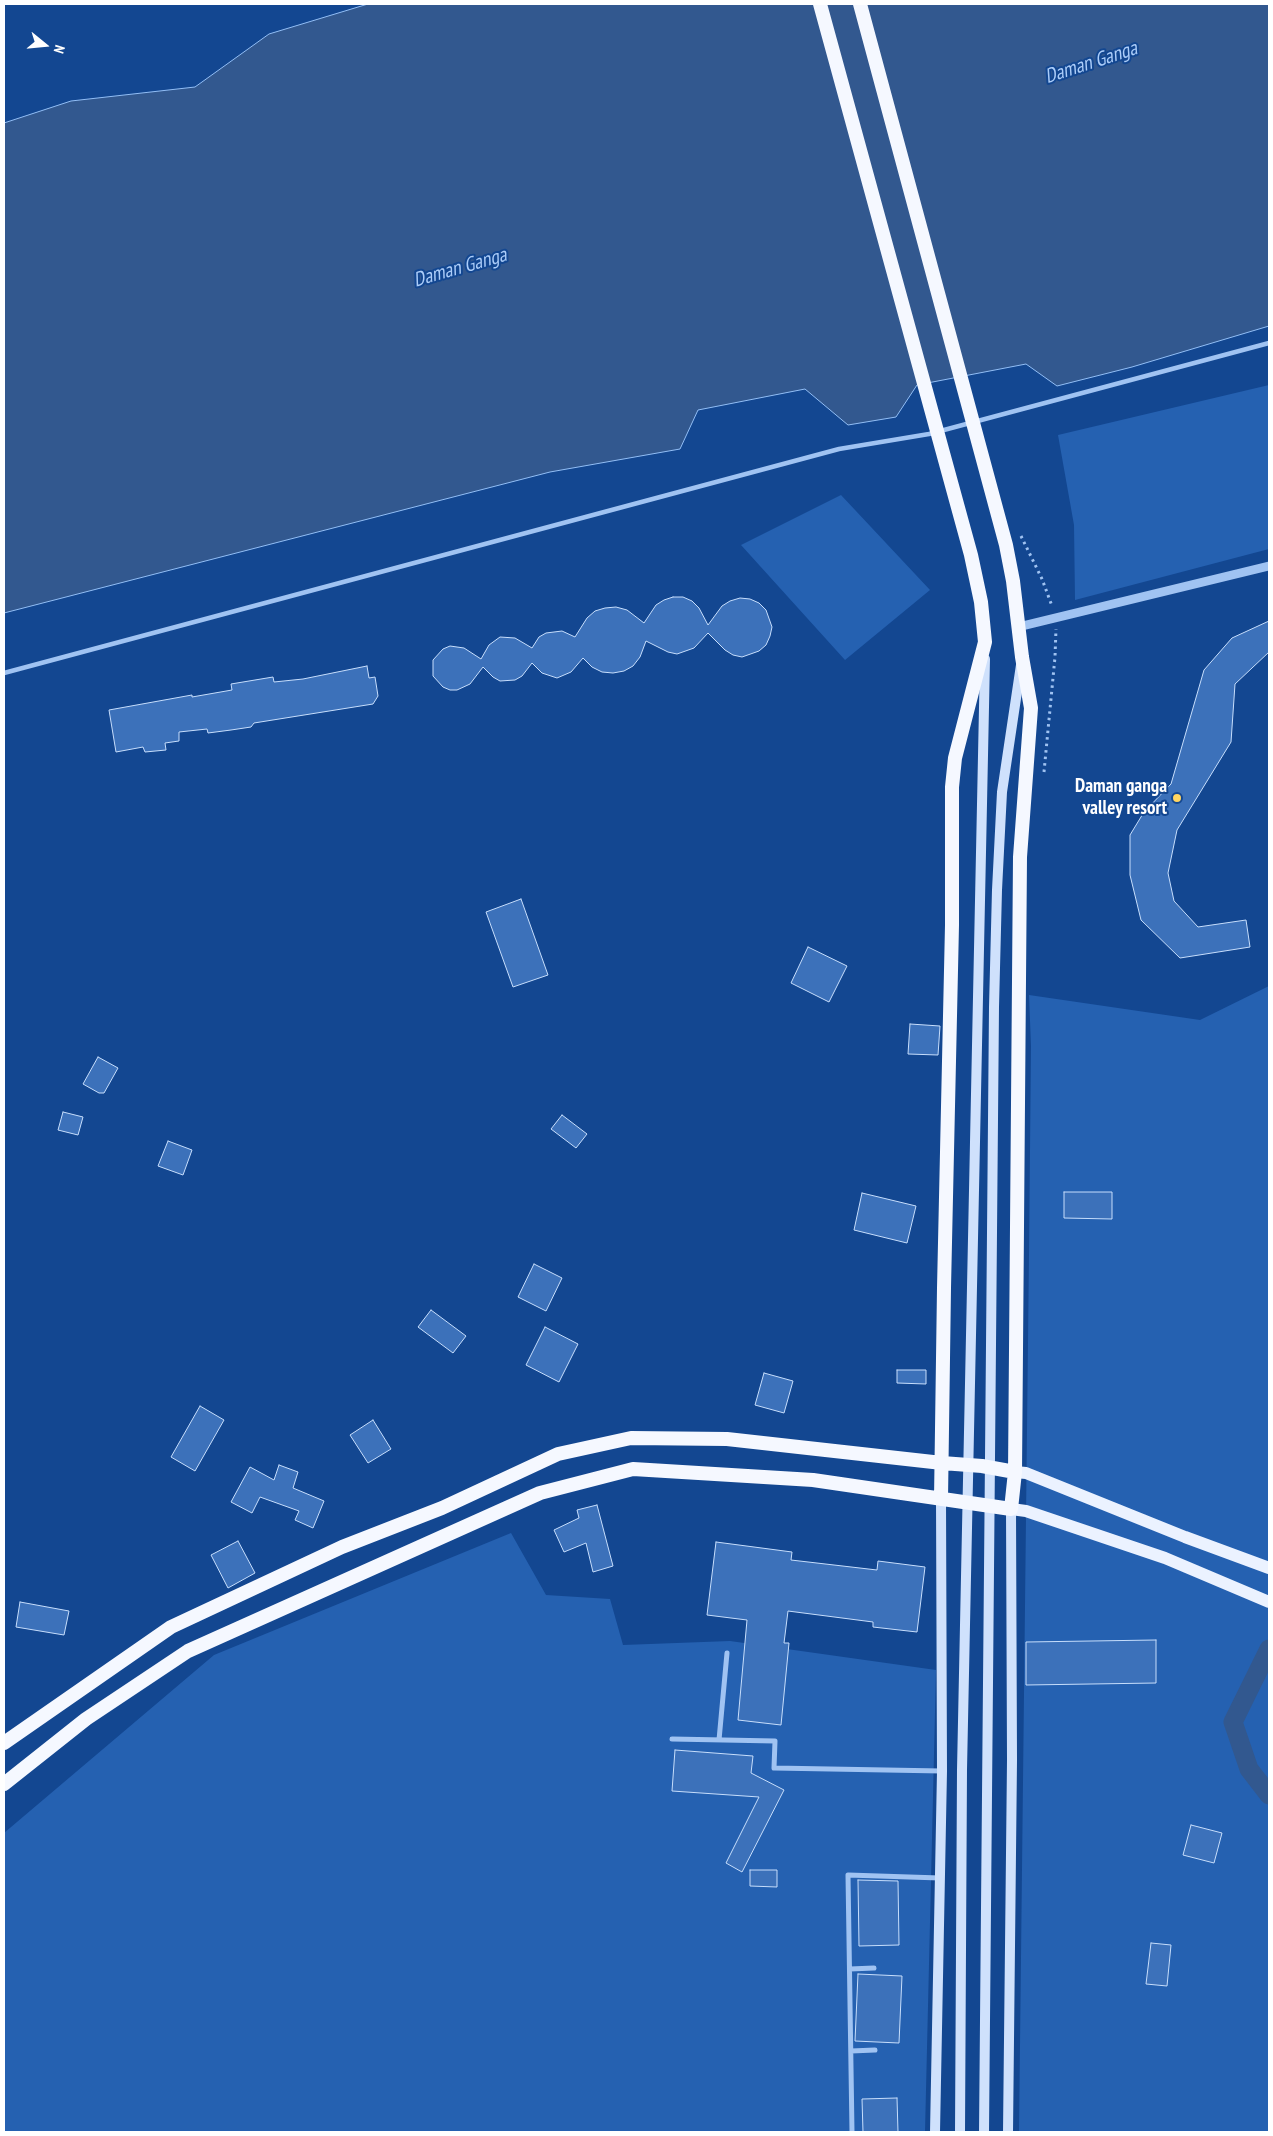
<!DOCTYPE html>
<html>
<head>
<meta charset="utf-8">
<style>
  body { margin:0 }
  #map { position:relative; width:1273px; height:2136px; overflow:hidden; background:#134791; font-family:"PT Sans Narrow",sans-serif }
  canvas { display:block }
  .frame { position:absolute; inset:0; border:5px solid #fff; pointer-events:none }
  .north { position:absolute; left:20px; top:20px; width:50px; height:50px; -webkit-text-stroke:4px #134791; paint-order:stroke; rotate:107deg; font-size:14px; font-weight:700; line-height:20px; text-align:center; color:#fff }
  .north::after { content:''; display:block; margin:auto; width:18px; height:22px; background:#fff; clip-path:polygon(50% 0,100% 100%,50% 72%,0 100%) }
</style>
</head>
<body>
<div id="map">
<canvas width="1273" height="2136"></canvas>
<div class="frame"></div>
<div class="north">N</div>
</div>
<script>
const g = document.querySelector('canvas').getContext('2d');
g.lineJoin = 'round';
function fillPath(path, color) { g.fillStyle = color; g.fill(path, 'evenodd'); }
const toPath = rows => new Path2D(rows.map(r => 'M' + r).join(''));
function trace(path, color, width, dash) { g.strokeStyle = color; g.lineWidth = width; g.lineCap = dash ? 'butt' : 'round'; g.setLineDash(dash || []); g.stroke(path); }
function label(font, color, halo, rows, align = 'center') {
  g.font = font + ' "PT Sans Narrow",sans-serif'; g.lineWidth = 4; g.setLineDash([]); g.textBaseline = 'middle'; g.strokeStyle = halo; g.fillStyle = color; for (const [text, x, y, turn = 0] of rows) {
    g.save(); g.translate(x, y); g.rotate((+turn || 0) * Math.PI / 180); g.textAlign = isNaN(turn) ? turn : align; if (halo) g.strokeText(text, 0, 0); g.fillText(text, 0, 0); g.restore();
  }
}
fillPath(toPath([
  [1269,385,1269,549,1075,600,1074,525,1058,435],
  [841,495,930,590,845,660,741,545],
  [1269,986,1269,2132,1019,2132,1029,1254,1031,1046,1029,995,1200,1020],
  [511,1533,546,1595,610,1599,623,1645,730,1641,936,1670,925,2132,4,2132,4,1833,214,1655]
]), '#2561b1');
const water = toPath([
  [368,4,1269,4,1269,326,1132,367,1057,386,1026,364,917,385,896,417,848,425,805,389,698,410,680,449,550,472,4,613,4,123,71,101,195,87,269,34,368,4]
]);
fillPath(water, '#32588f');
trace(water, '#92bef5', 1);
trace(toPath([
  [1269,1649,1233,1722,1249,1769,1269,1795]
]), '#32588f', 19);
const building = toPath([
  [673,597,683,597,692,601,699,608,708,625,722,606,730,601,740,598,750,599,759,603,766,610,772,627,770,636,766,645,759,651,742,657,733,655,725,650,708,633,694,648,677,654,668,652,646,641,640,657,633,666,624,671,613,673,602,672,592,667,583,658,571,672,557,678,542,673,532,663,522,676,515,680,500,681,493,677,483,667,470,684,457,690,450,690,443,687,433,676,433,660,443,649,450,646,464,648,481,659,489,645,500,637,515,638,532,648,539,637,546,633,562,631,575,637,587,618,595,611,605,608,616,607,627,610,644,623,656,605,664,600,673,597],
  [1269,621,1269,652,1235,684,1231,742,1177,830,1168,873,1174,901,1198,927,1246,920,1250,947,1180,958,1141,920,1130,875,1130,835,1144,812,1171,784,1204,670,1232,638,1269,621],
  [367,666,369,678,375,677,378,696,373,704,254,723,251,727,231,730,208,733,207,729,179,732,179,741,165,743,166,750,145,752,143,747,116,752,109,710,192,695,192,697,232,690,231,684,273,677,274,682,303,679,367,666],
  [521,899,548,975,513,987,486,912,521,899],
  [808,947,847,966,829,1002,791,983,808,947],
  [910,1024,940,1026,938,1055,908,1054,910,1024],
  [98,1057,118,1068,104,1093,99,1093,83,1084,98,1057],
  [63,1112,83,1117,78,1135,58,1130,63,1112],
  [562,1115,587,1134,576,1148,551,1129,562,1115],
  [168,1141,192,1150,183,1175,158,1166,168,1141],
  [1064,1192,1112,1192,1112,1219,1064,1218,1064,1192],
  [862,1193,916,1206,907,1243,854,1230,862,1193],
  [534,1264,562,1278,546,1311,518,1297,534,1264],
  [431,1310,466,1336,453,1353,418,1327,431,1310],
  [545,1327,578,1344,559,1382,526,1365,545,1327],
  [897,1370,926,1370,926,1384,897,1383,897,1370],
  [764,1373,793,1381,784,1413,755,1405,764,1373],
  [200,1406,224,1420,195,1471,171,1457,200,1406],
  [373,1420,391,1449,368,1463,350,1435,373,1420],
  [279,1465,298,1472,293,1488,324,1501,313,1528,295,1520,299,1511,260,1497,252,1513,231,1502,250,1467,274,1480,279,1465],
  [597,1505,613,1566,593,1572,586,1543,564,1552,554,1530,579,1518,577,1510,597,1505],
  [238,1541,255,1573,228,1588,211,1555,238,1541],
  [716,1542,792,1552,791,1560,877,1570,878,1561,925,1567,917,1632,873,1627,873,1622,788,1611,784,1643,789,1643,781,1725,738,1720,747,1620,707,1615,716,1542],
  [20,1602,69,1611,64,1635,16,1627,20,1602],
  [1156,1640,1156,1683,1026,1685,1026,1642,1156,1640],
  [675,1750,753,1756,751,1773,784,1790,742,1872,726,1863,759,1797,672,1791,675,1750],
  [1191,1825,1222,1833,1214,1863,1183,1855,1191,1825],
  [750,1870,777,1870,777,1887,750,1886,750,1870],
  [858,1880,898,1881,899,1945,859,1946,858,1880],
  [1151,1943,1171,1945,1167,1986,1146,1984,1151,1943],
  [858,1974,902,1976,899,2043,855,2041,858,1974],
  [897,2098,898,2132,863,2132,862,2099,897,2098]
]);
fillPath(building, '#3c71ba');
trace(building, '#c7defc', 1);
trace(toPath([
  [1021,536,1042,579,1052,606],
  [1044,772,1055,657,1056,629]
]), '#a0c3f2', 3, [2.5, 4]);
trace(toPath([
  [4,673,839,449,929,434,1269,343]
]), '#a0c3f2', 4.5);
trace(toPath([
  [672,1739,775,1741,774,1768,942,1771],
  [719,1740,727,1653],
  [850,1969,874,1968],
  [851,2051,875,2050],
  [852,2132,848,1875,940,1878]
]), '#a0c3f2', 5);
trace(toPath([
  [1018,627,1269,566]
]), '#a0c3f2', 9);
trace(toPath([
  [935,2132,942,1771,941,1499],
  [960,2132,962,1769,985,659],
  [984,2132,994,1007,997,890,1002,792,1021,665],
  [1008,2132,1012,1760,1011,1509]
]), '#cfe1fc', 10);
trace(toPath([
  [1015,1472,1026,1473,1185,1537,1269,1568],
  [1011,1509,1026,1511,1165,1558,1269,1602]
]), '#ebf2ff', 12);
trace(toPath([
  [820,4,971,555,981,602,985,642,955,758,952,787,952,925,944,1288,941,1499],
  [4,1743,171,1627,342,1547,442,1508,558,1454,631,1438,727,1439,942,1463,982,1466,1015,1472],
  [4,1784,86,1719,188,1651,540,1493,633,1469,813,1480,1011,1509,1015,1472,1020,857,1031,708,1022,657,1013,581,1006,545,860,4]
]), '#f5f8ff', 14);
for (const [x, y, r, color] of [
  [1177,798,5,"#ffd561"]
]) { const dot = new Path2D(); dot.arc(x, y, r, 0, 2 * Math.PI); g.fillStyle = color; g.fill(dot); trace(dot, '#134791', 2); }
label('bold 19px', '#fff', '#134791', [
  ["Daman ganga",1167,787],
  ["valley resort",1167,809]
], 'right');
label('italic 20px', '#accdf9', '#134791', [
  ["Daman Ganga",1091,63,-18],
  ["Daman Ganga",460,268,-16]
]);
</script>
</body>
</html>
